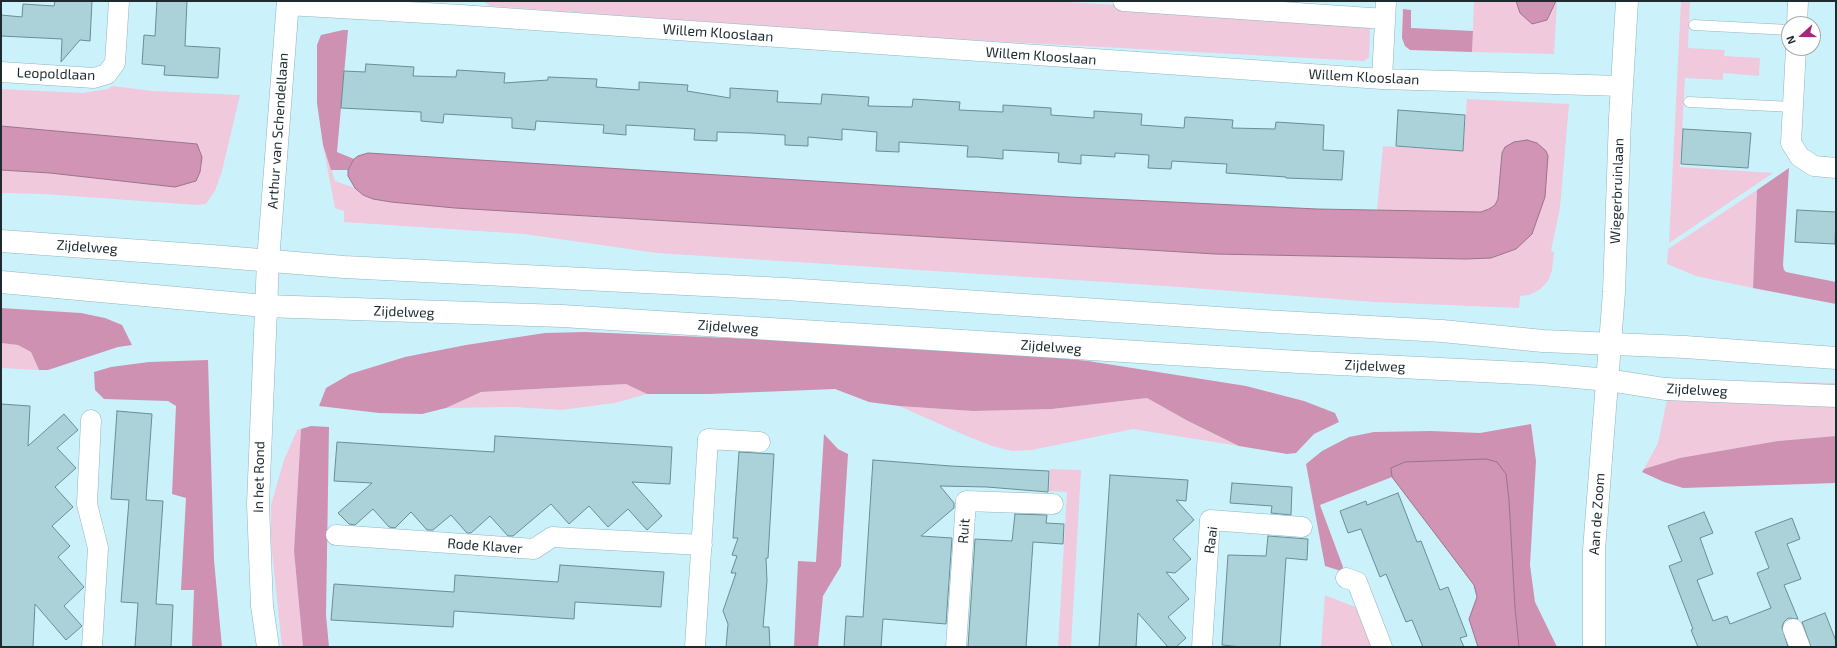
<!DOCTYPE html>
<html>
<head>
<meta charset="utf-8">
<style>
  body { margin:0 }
  #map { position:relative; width:1837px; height:648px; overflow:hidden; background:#cbf2fb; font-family:"Exo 2",sans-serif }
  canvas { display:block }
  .frame { position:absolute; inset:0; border:2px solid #1d2b2f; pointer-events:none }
  .north { position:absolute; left:1781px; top:16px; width:40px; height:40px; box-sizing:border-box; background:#fff; border:1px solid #a5aaac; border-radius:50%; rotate:249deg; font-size:11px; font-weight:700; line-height:16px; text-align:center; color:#1d2b2f }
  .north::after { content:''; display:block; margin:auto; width:14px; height:18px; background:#a72879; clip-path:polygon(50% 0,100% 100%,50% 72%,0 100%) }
</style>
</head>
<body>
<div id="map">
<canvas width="1837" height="648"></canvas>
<div class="frame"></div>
<div class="north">N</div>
</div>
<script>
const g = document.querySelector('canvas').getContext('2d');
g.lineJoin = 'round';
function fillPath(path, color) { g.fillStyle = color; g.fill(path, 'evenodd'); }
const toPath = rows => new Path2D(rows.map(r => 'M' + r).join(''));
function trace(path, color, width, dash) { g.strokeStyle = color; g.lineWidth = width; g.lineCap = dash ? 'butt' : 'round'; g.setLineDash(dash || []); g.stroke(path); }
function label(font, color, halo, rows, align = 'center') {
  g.font = font + ' "Exo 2",sans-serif'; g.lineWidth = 4; g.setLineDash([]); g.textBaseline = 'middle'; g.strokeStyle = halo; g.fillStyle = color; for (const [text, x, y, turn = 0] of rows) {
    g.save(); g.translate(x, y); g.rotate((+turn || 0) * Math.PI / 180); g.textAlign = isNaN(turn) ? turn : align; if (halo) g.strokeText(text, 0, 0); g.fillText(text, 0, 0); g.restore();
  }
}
fillPath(toPath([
  [483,1,1049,1,1234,12,1370,28,1369,57,1364,61,915,37,490,6],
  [1474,1,1516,1,1520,13,1547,20,1557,1,1554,54,1472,52],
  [1681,1,1690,1,1688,48,1725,50,1724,56,1760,58,1759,76,1723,73,1723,80,1685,78,1680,167,1773,173,1669,243],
  [112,86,153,91,240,95,222,171,215,191,206,204,197,205,44,194,1,193,1,170,50,173,197,144,1,126,1,89,82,93,108,89],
  [1467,99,1569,104,1560,208,1551,251,1554,252,1552,271,1548,281,1539,290,1529,295,1520,296,1519,308,1375,302,1166,286,657,253,524,234,344,222,344,211,335,208,323,145,335,181,355,188,363,195,373,199,391,202,614,218,1215,254,1466,259,1492,258,1516,249,1502,153,1498,199,1496,205,1489,209,1481,212,1377,210,1383,146,1463,151],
  [1757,190,1753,288,1696,276,1667,264,1668,249],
  [1,343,18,345,31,352,39,370,1,368],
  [1679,380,1836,383,1836,436,1778,441,1644,469,1658,443,1670,385],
  [626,384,647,394,615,403,561,410,514,407,446,408,481,392],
  [1147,398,1188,421,1239,446,1133,429,1032,450,1012,451,992,446,969,437,899,406,973,411,1052,409],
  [301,429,294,551,303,647,282,647,271,542,271,505,284,460,297,430],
  [1050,469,1081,470,1071,647,1058,647,1067,492,1049,491],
  [1325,595,1360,609,1371,639,1371,647,1321,647]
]), '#f0c9dd');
fillPath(toPath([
  [1403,9,1411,10,1411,28,1473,31,1472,52,1410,50,1405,46,1402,38],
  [343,30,348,30,337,152,354,159,348,170,331,170,323,145,317,103,317,45,321,35],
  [1789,168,1783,265,1784,270,1786,272,1836,282,1836,304,1753,288,1757,190],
  [1,308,81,313,105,318,122,325,132,345,118,347,48,370,39,370,31,352,18,345,1,343],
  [585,332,824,342,1017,354,1088,361,1246,386,1304,401,1335,413,1339,422,1314,434,1296,453,1287,454,1239,446,1188,421,1147,398,1052,409,973,411,899,406,869,402,835,389,709,394,647,394,626,384,481,392,446,408,422,414,379,413,319,406,326,388,350,374,405,357,466,345,545,333],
  [208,360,214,560,222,647,192,647,194,590,181,590,186,498,172,494,176,406,168,401,104,399,95,390,94,372,111,367,149,362],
  [1531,424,1536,461,1530,565,1535,602,1557,647,1519,647,1515,608,1391,468,1392,477,1320,505,1343,567,1341,571,1325,566,1306,464,1322,451,1349,437,1374,432,1431,431,1480,433],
  [311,426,329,427,326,615,329,647,303,647,294,551,301,429],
  [824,434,838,449,848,454,841,566,823,596,818,647,794,647,798,561,816,562],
  [1836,436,1836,483,1683,488,1664,482,1642,472,1644,469,1680,458,1778,441]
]), '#ce91b1');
const water = toPath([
  [1516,1,1556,1,1547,20,1532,24,1520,13,1516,1],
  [1,126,197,144,202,157,200,172,196,181,175,187,50,173,1,170,1,126],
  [1527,140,1537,143,1546,151,1548,156,1545,197,1532,234,1516,249,1491,258,1466,259,1215,254,455,208,391,202,373,199,363,195,355,188,348,176,348,170,354,159,358,156,368,153,1069,197,1317,209,1481,212,1489,209,1495,205,1498,199,1502,153,1505,147,1514,142,1527,140],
  [1486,459,1497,462,1506,474,1509,500,1515,608,1519,647,1478,647,1469,619,1477,597,1474,585,1392,477,1391,468,1405,462,1486,459]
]);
fillPath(water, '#d194b4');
trace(water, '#9b748c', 1);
const building = toPath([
  [55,1,92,1,90,41,80,40,61,62,62,39,1,36,1,15,22,17,23,4,54,6,55,1],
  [157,1,187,1,185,46,220,48,218,78,164,75,165,66,142,64,144,35,155,36,157,1],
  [366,64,414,67,413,76,456,77,457,70,505,73,504,83,548,80,548,77,597,79,596,87,639,90,639,82,688,85,687,91,730,98,730,88,778,91,777,102,821,104,822,94,869,97,868,106,912,107,913,99,960,102,959,110,1003,112,1003,105,1051,108,1051,115,1094,118,1094,111,1142,114,1141,125,1184,128,1185,117,1233,120,1232,128,1275,129,1276,122,1324,125,1323,150,1344,151,1342,180,1286,178,1286,177,1226,173,1227,164,1206,163,1172,161,1171,169,1148,168,1149,155,1115,153,1115,157,1081,155,1081,164,1058,162,1059,153,1003,150,1003,159,978,157,967,157,968,146,899,142,899,152,876,151,877,132,842,129,842,140,808,137,808,146,785,145,785,135,751,133,717,132,717,141,694,140,695,129,626,125,626,135,603,133,604,125,536,121,535,130,512,128,512,118,444,114,443,123,421,121,421,112,341,108,344,71,365,72,366,64],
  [1398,110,1465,115,1463,151,1396,146,1398,110],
  [1683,129,1751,133,1748,168,1681,164,1683,129],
  [1797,210,1836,212,1835,244,1795,242,1797,210],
  [1,404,30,406,28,446,64,414,78,430,57,448,76,468,55,487,73,507,52,526,70,546,58,557,84,587,64,606,82,626,66,640,35,604,33,647,1,647,1,404],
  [117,411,152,414,146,500,163,501,156,604,173,605,171,647,135,647,138,603,121,602,129,500,111,499,117,411],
  [495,436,672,447,670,484,632,482,662,516,647,530,628,509,608,527,589,506,569,524,551,504,513,536,508,536,490,516,471,533,467,533,451,515,433,530,427,530,411,512,395,528,389,527,373,509,355,525,349,524,338,513,372,483,334,481,337,442,494,452,495,436],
  [739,452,774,454,768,558,766,558,767,581,763,627,769,627,770,647,726,647,728,624,723,611,736,573,731,573,737,556,732,555,738,538,733,538,739,452],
  [873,460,951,466,1049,471,1048,492,987,487,940,486,954,503,954,508,921,536,952,538,946,624,883,619,881,647,844,647,846,616,863,617,873,460],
  [1110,475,1188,480,1186,501,1176,500,1194,520,1173,539,1191,559,1175,573,1166,572,1189,599,1168,617,1186,638,1176,647,1168,647,1138,613,1136,647,1099,647,1110,475],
  [1232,483,1292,487,1291,515,1271,513,1272,506,1230,503,1232,483],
  [1398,493,1417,542,1421,541,1440,590,1448,587,1467,636,1460,638,1464,647,1423,647,1412,620,1406,622,1386,574,1380,577,1361,529,1348,533,1340,511,1366,501,1367,505,1398,493],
  [1704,512,1713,533,1700,538,1713,574,1697,580,1713,621,1727,616,1730,624,1771,608,1757,573,1769,568,1755,532,1792,518,1800,539,1787,544,1801,579,1784,585,1798,619,1788,618,1784,622,1782,627,1788,647,1698,647,1691,630,1693,629,1669,566,1682,561,1668,526,1704,512],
  [1015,514,1047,515,1046,523,1064,524,1063,544,1033,542,1026,647,968,647,975,539,1012,541,1015,514],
  [1268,536,1308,539,1307,560,1286,558,1280,647,1242,647,1222,645,1228,555,1266,556,1268,536],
  [560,565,664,572,661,607,575,602,574,619,454,611,453,627,331,620,334,584,454,592,455,575,558,582,560,565],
  [1825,613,1836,641,1836,647,1811,647,1802,622,1825,613]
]);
fillPath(building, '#abd1d9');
trace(building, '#698d95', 1);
const service = toPath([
  [1694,25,1789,30],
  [1689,102,1793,107]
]);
const minor = toPath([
  [1123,1,1385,19],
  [287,5,461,15,1382,79,1622,86],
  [1797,24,1798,1],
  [1796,48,1791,143,1800,157,1814,166,1836,168],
  [1,72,94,78,107,74,115,63,119,1],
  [1382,79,1386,1],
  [91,420,87,504,98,548,92,647],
  [336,535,534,549,552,537,702,545],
  [1346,578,1357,582,1382,647],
  [1793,629,1800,647],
  [695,647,708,439,760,442],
  [956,647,966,501,1053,504],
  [1202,647,1210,520,1302,527]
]);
const tertiary = toPath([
  [268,647,262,606,258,504,268,261,288,1],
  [1594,647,1594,550,1614,292,1620,118,1627,1]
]);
const secondary = toPath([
  [1,241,212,256,344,267,785,289,1263,321,1442,331,1543,341,1685,347,1836,358],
  [1,282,265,306,562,316,1299,362,1542,374,1608,380,1665,389,1836,396]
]);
trace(service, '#90b4bd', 11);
trace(minor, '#90b4bd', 21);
trace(tertiary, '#90b4bd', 23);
trace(secondary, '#90b4bd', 23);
trace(service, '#fff', 10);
trace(minor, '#fff', 20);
trace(tertiary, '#fff', 22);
trace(secondary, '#fff', 22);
label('14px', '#1d2b2f', '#fff', [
  ["Willem Klooslaan",718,33,4],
  ["Willem Klooslaan",1041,56,4],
  ["Leopoldlaan",56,74,2],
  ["Willem Klooslaan",1364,77,3],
  ["Arthur van Schendellaan",278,131,-86],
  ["Wiegerbruinlaan",1617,191,-88],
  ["Zijdelweg",87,247,4],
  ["Zijdelweg",404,312,2],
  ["Zijdelweg",728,327,4],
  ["Zijdelweg",1051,347,4],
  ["Zijdelweg",1375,366,2],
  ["Zijdelweg",1697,390,3],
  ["In het Rond",259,477,-89],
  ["Aan de Zoom",1597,514,-86],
  ["Ruit",964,531,-86],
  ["Raai",1211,540,-82],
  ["Rode Klaver",485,546,4]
]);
</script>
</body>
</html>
